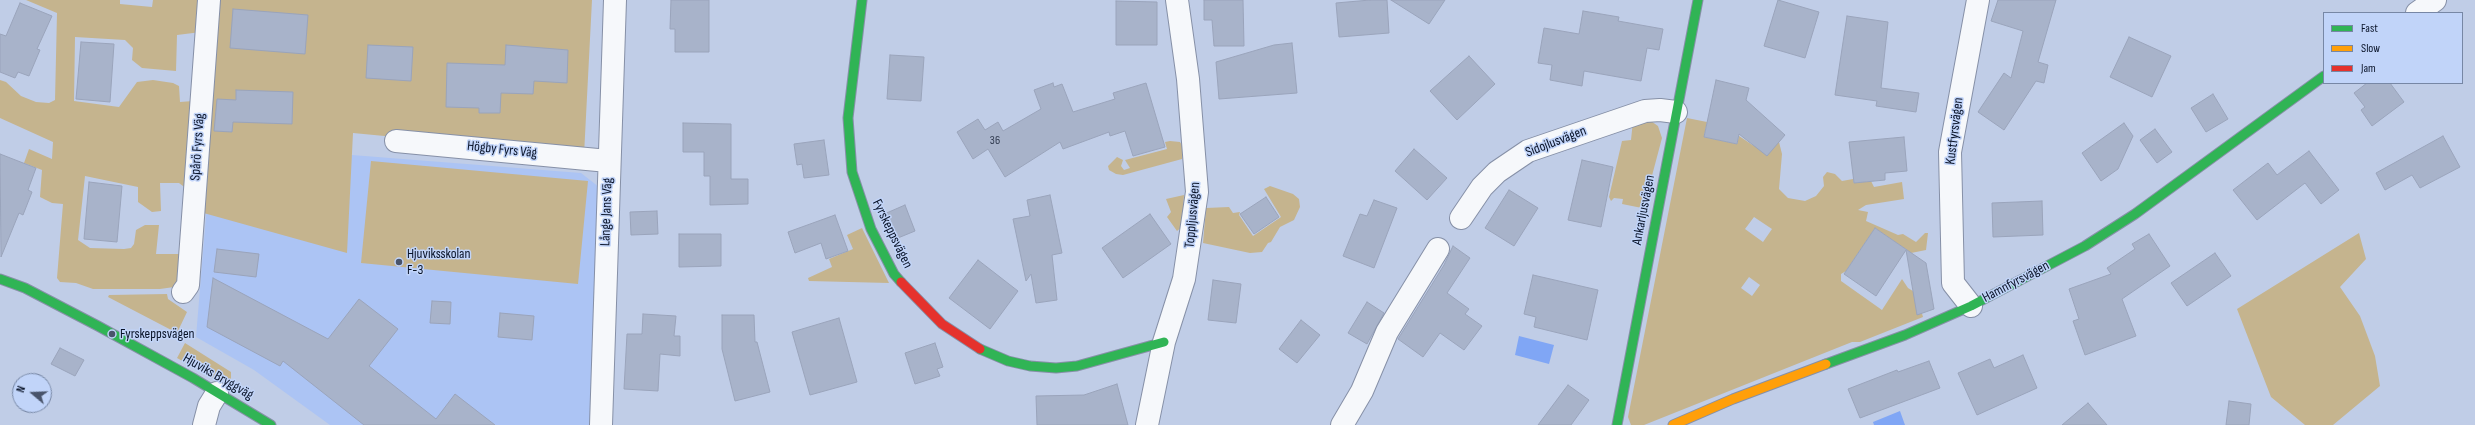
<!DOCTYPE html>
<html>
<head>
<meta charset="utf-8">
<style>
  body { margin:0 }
  #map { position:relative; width:2475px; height:425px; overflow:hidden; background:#c0cde7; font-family:"Sofia Sans Condensed",sans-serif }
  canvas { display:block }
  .legend { position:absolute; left:2323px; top:12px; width:140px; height:72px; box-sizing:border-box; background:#c1d4f9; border:1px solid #7787a5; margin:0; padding:5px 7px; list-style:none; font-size:12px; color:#091328 }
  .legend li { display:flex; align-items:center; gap:8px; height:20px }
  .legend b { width:20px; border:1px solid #7787a5 }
  .north { position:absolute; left:12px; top:373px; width:40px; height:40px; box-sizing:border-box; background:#c1d4f9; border:1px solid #7787a5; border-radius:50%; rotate:289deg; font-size:11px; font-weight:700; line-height:16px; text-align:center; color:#091328 }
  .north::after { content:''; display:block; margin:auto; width:14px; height:18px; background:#49546b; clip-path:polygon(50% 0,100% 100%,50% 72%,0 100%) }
</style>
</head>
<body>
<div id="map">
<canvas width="2475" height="425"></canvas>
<ul class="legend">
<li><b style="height:5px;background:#30b455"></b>Fast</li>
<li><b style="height:5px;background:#ff9f0a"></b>Slow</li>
<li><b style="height:5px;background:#e5322d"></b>Jam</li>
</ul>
<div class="north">N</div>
</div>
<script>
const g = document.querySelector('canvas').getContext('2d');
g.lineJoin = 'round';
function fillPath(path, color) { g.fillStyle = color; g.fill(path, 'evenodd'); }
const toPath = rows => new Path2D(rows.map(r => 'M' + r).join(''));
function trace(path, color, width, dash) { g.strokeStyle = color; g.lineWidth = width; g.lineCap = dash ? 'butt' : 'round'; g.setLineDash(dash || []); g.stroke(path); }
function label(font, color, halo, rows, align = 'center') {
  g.font = font + ' "Sofia Sans Condensed",sans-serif'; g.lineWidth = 3; g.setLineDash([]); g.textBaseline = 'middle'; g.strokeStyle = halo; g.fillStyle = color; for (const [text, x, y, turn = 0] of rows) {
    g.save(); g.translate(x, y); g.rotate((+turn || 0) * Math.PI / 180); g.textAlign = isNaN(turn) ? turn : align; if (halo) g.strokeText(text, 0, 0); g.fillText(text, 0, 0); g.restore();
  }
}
fillPath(toPath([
  [212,144,581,173,599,187,591,425,330,425,254,370,196,337]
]), '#acc4f4');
fillPath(toPath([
  [26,0,120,0,120,4,152,7,153,0,205,0,201,32,177,35,176,71,142,68,132,60,133,48,125,40,75,37,74,101,119,107,137,82,153,80,173,83,179,86,180,102,193,101,187,189,179,183,160,183,161,211,152,212,138,202,138,187,85,176,78,240,90,248,124,249,131,248,134,244,136,230,145,225,159,225,156,254,184,254,183,275,174,287,160,289,93,289,76,283,60,282,57,278,63,204,52,203,40,197,42,170,24,163,29,149,52,159,53,142,0,118,0,80,6,82,21,96,36,102,49,103,55,100,57,13],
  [218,0,592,0,584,155,353,133,347,253,200,212],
  [1687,118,1707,122,1704,137,1737,144,1739,136,1754,146,1779,142,1782,154,1779,189,1788,198,1805,201,1816,196,1824,186,1823,177,1827,172,1835,174,1842,181,1853,179,1854,183,1871,181,1874,187,1902,182,1904,199,1866,205,1858,210,1868,212,1866,221,1898,235,1903,234,1916,242,1925,233,1928,233,1926,250,1911,253,1875,228,1846,271,1841,274,1841,281,1882,310,1902,279,1908,288,1916,293,1923,317,1860,342,1852,342,1644,425,1631,425,1628,417],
  [1754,217,1772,229,1763,242,1745,229],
  [1749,277,1760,285,1752,296,1741,288],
  [1648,119,1658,126,1662,138,1649,187,1647,207,1642,208,1622,204,1623,199,1614,198,1611,201,1609,197,1622,141,1631,140,1633,121],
  [1170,141,1180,142,1183,147,1182,159,1123,175,1116,174,1109,170,1108,166,1117,157,1123,160,1121,166,1124,170,1130,168,1125,160,1167,149,1165,142],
  [371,161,588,181,578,284,361,263],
  [1270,186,1293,194,1299,199,1300,207,1294,220,1280,227,1271,242,1268,243,1262,252,1250,253,1203,243,1206,208,1229,207,1233,213,1240,212,1239,215,1253,236,1281,217,1264,189],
  [1184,195,1182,227,1177,231,1167,217,1171,212,1166,199],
  [862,228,889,283,809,281,808,278,832,267,829,259,853,249,847,235],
  [2359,233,2366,259,2340,287,2360,316,2375,356,2380,386,2333,425,2305,425,2271,397,2237,309],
  [167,294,168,299,187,312,177,333,108,297,109,295],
  [185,343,231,372,231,379,217,380,177,358]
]), '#c5b48e');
fillPath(toPath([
  [1519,336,1554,345,1549,364,1515,355],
  [1900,411,1905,425,1874,425,1873,422]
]), '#80a6f5');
const building = toPath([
  [671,0,709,0,709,52,675,52,675,29,670,29,671,0],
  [1204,0,1243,0,1244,46,1214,46,1212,20,1204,20,1204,0],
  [1370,0,1387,0,1389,33,1339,37,1336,3,1370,0],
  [1391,0,1445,0,1429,24,1391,0],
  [1778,0,1819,12,1805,58,1764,46,1778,0],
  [1998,0,2056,0,2038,62,2048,65,2044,83,2036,81,2004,130,1978,112,2004,73,2011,78,2023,31,1991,21,1998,0],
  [1116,1,1157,2,1157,45,1116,45,1116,1],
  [20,3,52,16,37,49,40,50,29,76,18,72,15,78,0,72,0,34,6,36,20,3],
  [233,9,308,15,305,54,230,48,233,9],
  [1583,11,1619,17,1618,21,1663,29,1659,50,1647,48,1641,81,1584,71,1582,86,1550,80,1552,65,1538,63,1544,28,1579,34,1583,11],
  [1847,16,1888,22,1881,88,1919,93,1916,112,1876,106,1877,101,1835,95,1847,16],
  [2129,37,2171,56,2152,97,2110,77,2129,37],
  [81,42,114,44,110,102,76,99,81,42],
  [1292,43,1297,93,1219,99,1216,62,1274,45,1292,43],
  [368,45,413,47,411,81,366,78,368,45],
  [506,45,568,50,567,83,534,81,533,94,501,93,500,113,479,113,479,108,446,107,447,63,505,65,506,45],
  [890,55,924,57,921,101,887,99,890,55],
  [1469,56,1495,84,1457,120,1430,91,1469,56],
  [1716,80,1749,88,1746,100,1785,135,1767,156,1739,134,1737,144,1704,137,1716,80],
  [1053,83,1054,87,1062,84,1073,112,1115,99,1113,93,1146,83,1165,147,1133,156,1125,131,1110,136,1109,132,1063,149,1060,142,1005,177,988,149,973,159,957,132,978,119,985,130,998,122,1003,131,1041,109,1034,90,1053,83],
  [2367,83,2390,83,2404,102,2372,126,2361,110,2365,107,2354,93,2367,83],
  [236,90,293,92,292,124,233,122,232,132,214,131,217,99,236,100,236,90],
  [2213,94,2228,119,2206,132,2191,108,2213,94],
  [683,123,731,124,731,179,748,179,748,204,710,205,710,176,704,176,704,152,683,152,683,123],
  [2124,123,2133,136,2118,169,2101,181,2082,153,2124,123],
  [2155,129,2172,152,2157,163,2140,140,2155,129],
  [2443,136,2460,167,2420,188,2412,175,2385,190,2376,173,2443,136],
  [1904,137,1907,171,1885,173,1885,180,1854,183,1849,142,1904,137],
  [824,140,829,175,804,178,802,164,797,165,794,144,824,140],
  [1414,149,1447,178,1427,200,1395,171,1414,149],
  [2309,151,2339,190,2321,204,2305,183,2257,220,2233,190,2268,163,2277,175,2309,151],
  [0,154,36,168,28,190,32,192,23,215,19,213,1,257,0,154],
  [1582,160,1613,167,1601,227,1568,220,1582,160],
  [89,182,122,186,117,242,84,239,89,182],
  [1509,190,1538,208,1514,246,1485,228,1509,190],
  [1050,195,1062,253,1052,255,1057,300,1036,303,1031,274,1026,281,1013,219,1030,216,1027,200,1050,195],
  [1266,197,1279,217,1254,234,1240,214,1266,197],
  [1374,200,1397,208,1374,268,1343,256,1360,214,1367,216,1374,200],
  [2042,201,2043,235,1993,237,1992,203,2042,201],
  [905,205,915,231,893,240,882,215,905,205],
  [657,211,658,234,631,235,630,212,657,211],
  [1150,214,1171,244,1123,278,1102,248,1150,214],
  [835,215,848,251,826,259,821,243,795,253,788,232,835,215],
  [1875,228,1926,263,1934,309,1917,315,1906,250,1876,296,1844,274,1875,228],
  [679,234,721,234,721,266,679,267,679,234],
  [2149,234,2170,266,2122,299,2136,336,2085,355,2073,321,2079,319,2069,289,2111,274,2107,268,2135,249,2132,244,2149,234],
  [1453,246,1470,258,1447,293,1469,309,1465,314,1482,326,1464,350,1440,333,1423,357,1398,339,1444,265,1453,246],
  [217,249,259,254,256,277,214,272,217,249],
  [2215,253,2231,276,2187,306,2171,283,2215,253],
  [978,260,1018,291,990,329,949,298,978,260],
  [1533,275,1598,290,1587,340,1534,327,1536,317,1524,314,1533,275],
  [213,278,328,339,359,299,398,329,369,366,436,419,455,394,495,425,364,425,283,361,280,366,207,327,213,278],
  [1213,280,1241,284,1236,323,1208,320,1213,280],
  [432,301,451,302,450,324,430,323,432,301],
  [1367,302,1384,313,1367,344,1348,333,1367,302],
  [500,313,534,316,532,340,498,337,500,313],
  [643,314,676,316,674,336,680,336,680,356,660,354,658,391,624,389,627,334,642,334,643,314],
  [722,315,754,315,755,342,757,342,770,392,735,401,722,349,722,315],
  [839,318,857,382,810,395,792,332,839,318],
  [1301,320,1320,335,1297,363,1279,349,1301,320],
  [935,343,943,367,937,369,940,376,915,384,905,353,935,343],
  [60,348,84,360,75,376,51,364,60,348],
  [2023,355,2037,388,1977,415,1958,373,1990,359,1994,368,2023,355],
  [1929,361,1940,388,1860,418,1848,389,1897,370,1898,372,1929,361],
  [1117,384,1128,425,1037,425,1036,396,1084,395,1117,384],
  [1568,385,1589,400,1571,425,1538,425,1568,385],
  [2229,401,2251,404,2249,425,2226,425,2229,401],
  [2088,403,2107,425,2062,425,2088,403]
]);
fillPath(building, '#a8b3ca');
trace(building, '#9aa4bb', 1);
const street = toPath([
  [2417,13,2435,0],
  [396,141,608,161],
  [1461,218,1482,187,1497,172,1528,151,1645,111,1660,110,1676,112],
  [183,292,188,285,209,0],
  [1971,306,1953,283,1950,152,1978,0],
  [204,425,209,406,217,393],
  [601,425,615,0],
  [1147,425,1164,342,1184,279,1197,192,1188,79,1177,0],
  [1342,425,1362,391,1387,332,1438,249]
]);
const fast = toPath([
  [862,0,848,118,852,172,871,229,894,274,901,282],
  [0,279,25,288,98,326,193,378,271,425],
  [980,349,1008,361,1030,366,1056,368,1077,366,1164,342],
  [1826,364,1905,335,1971,306,2085,246,2135,214,2324,76],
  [1617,425,1698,0]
]);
const slow = toPath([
  [1673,425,1733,399,1826,364]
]);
const jam = toPath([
  [901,282,942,324,980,349]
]);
trace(street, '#8690a7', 24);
trace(fast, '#8690a7', 11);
trace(slow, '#8690a7', 11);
trace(jam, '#8690a7', 11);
trace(street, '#f6f8fb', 22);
trace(fast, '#30b455', 9);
trace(slow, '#ff9f0a', 9);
trace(jam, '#e5322d', 9);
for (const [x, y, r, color] of [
  [399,262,4,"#49546b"],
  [112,334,4,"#49546b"]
]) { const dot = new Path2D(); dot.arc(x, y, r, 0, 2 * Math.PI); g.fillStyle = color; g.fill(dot); trace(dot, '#c1d4f9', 1.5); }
label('12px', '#313b50', null, [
  ["36",995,141]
]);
label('14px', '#091328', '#c1d4f9', [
  ["Kustfyrsvägen",1955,131,-83],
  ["Sidojlusvägen",1556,142,-21],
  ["Spårö Fyrs Väg",198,147,-86],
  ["Högby Fyrs Väg",502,150,6],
  ["Ankarljusvägen",1644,210,-79],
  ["Långe Jans Väg",607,212,-88],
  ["Toppljusvägen",1193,215,-85],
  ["Fyrskeppsvägen",892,234,64],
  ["Hamnfyrsvägen",2016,282,-28],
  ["Hjuviks Bryggväg",218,377,30]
]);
label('14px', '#091328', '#c1d4f9', [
  ["Hjuviksskolan",407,254],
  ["F-3",407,270],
  ["Fyrskeppsvägen",120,334]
], 'left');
</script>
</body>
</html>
